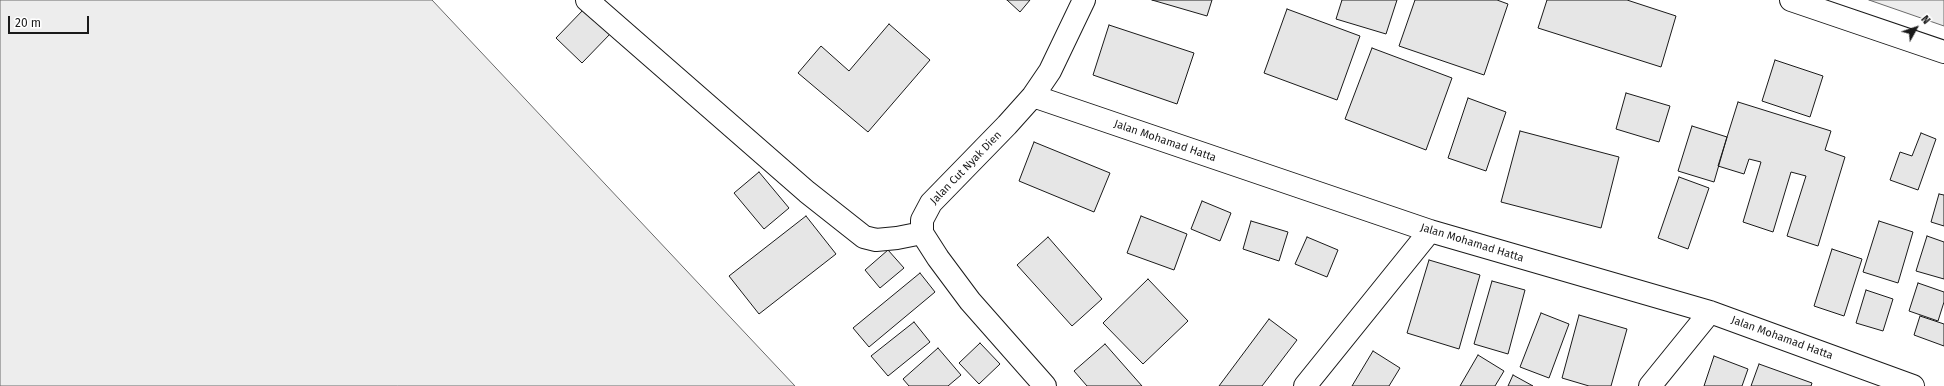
<!DOCTYPE html>
<html>
<head>
<meta charset="utf-8">
<style>
  body { margin:0 }
  #map { position:relative; width:1944px; height:386px; overflow:hidden; background:#fff; font-family:"Fira Sans",sans-serif }
  canvas { display:block }
  .north { position:absolute; left:1896px; top:8px; width:40px; height:40px; -webkit-text-stroke:3px #fff; paint-order:stroke; rotate:50deg; font-size:11px; font-weight:700; line-height:16px; text-align:center; color:#1a1a1a }
  .north::after { content:''; display:block; margin:auto; width:14px; height:18px; background:#1a1a1a; clip-path:polygon(50% 0,100% 100%,50% 72%,0 100%) }
  .scale { position:absolute; left:8px; top:16px; width:81px; height:18px; box-sizing:border-box; border:2px solid #1a1a1a; border-top:0; padding-left:5px; font-size:12px; line-height:14px; white-space:nowrap; color:#1a1a1a; -webkit-text-stroke:3px #fff; paint-order:stroke }
</style>
</head>
<body>
<div id="map">
<canvas width="1944" height="386"></canvas>
<div class="north">N</div>
<div class="scale">20 m</div>
</div>
<script>
const g = document.querySelector('canvas').getContext('2d');
g.lineJoin = 'round';
function fillPath(path, color) { g.fillStyle = color; g.fill(path, 'evenodd'); }
const toPath = rows => new Path2D(rows.map(r => 'M' + r).join(''));
function trace(path, color, width, dash) { g.strokeStyle = color; g.lineWidth = width; g.lineCap = dash ? 'butt' : 'round'; g.setLineDash(dash || []); g.stroke(path); }
function label(font, color, halo, rows, align = 'center') {
  g.font = font + ' "Fira Sans",sans-serif'; g.lineWidth = 3; g.setLineDash([]); g.textBaseline = 'middle'; g.strokeStyle = halo; g.fillStyle = color; for (const [text, x, y, turn = 0] of rows) {
    g.save(); g.translate(x, y); g.rotate((+turn || 0) * Math.PI / 180); g.textAlign = isNaN(turn) ? turn : align; if (halo) g.strokeText(text, 0, 0); g.fillText(text, 0, 0); g.restore();
  }
}
const built = toPath([
  [0,0,432,0,795,386,0,386,0,0],
  [1869,0,1944,0,1944,26,1869,0]
]);
fillPath(built, '#ededed');
trace(built, '#6a6a6a', 1);
const building = toPath([
  [1007,0,1030,0,1020,12,1007,0],
  [1152,0,1212,0,1207,16,1152,0],
  [1342,0,1397,0,1386,34,1336,19,1342,0],
  [1415,0,1497,0,1508,4,1484,75,1399,46,1415,0],
  [1547,0,1627,0,1676,16,1661,67,1538,28,1547,0],
  [585,8,611,33,582,63,556,38,585,8],
  [1287,9,1360,36,1337,100,1264,73,1287,9],
  [889,24,930,60,868,132,798,73,821,46,849,71,889,24],
  [1109,25,1194,53,1177,104,1093,75,1109,25],
  [1372,48,1452,78,1426,150,1345,119,1372,48],
  [1775,60,1823,76,1810,117,1762,101,1775,60],
  [1626,93,1670,106,1659,142,1616,129,1626,93],
  [1468,98,1506,112,1486,171,1448,158,1468,98],
  [1738,102,1831,131,1825,150,1845,157,1818,246,1787,236,1806,176,1791,172,1773,232,1743,222,1761,162,1749,159,1744,174,1718,166,1738,102],
  [1692,126,1727,137,1714,182,1678,171,1692,126],
  [1520,131,1619,157,1601,228,1501,202,1520,131],
  [1921,133,1936,139,1918,190,1890,180,1900,152,1912,156,1921,133],
  [1034,142,1110,173,1094,212,1019,181,1034,142],
  [759,172,789,208,764,229,734,193,759,172],
  [1679,177,1709,188,1688,249,1658,238,1679,177],
  [1939,194,1944,195,1944,226,1931,222,1939,194],
  [1202,201,1231,213,1220,241,1191,229,1202,201],
  [806,216,836,254,759,314,729,276,806,216],
  [1141,216,1187,234,1174,270,1127,253,1141,216],
  [1251,221,1288,232,1279,261,1243,249,1251,221],
  [1879,221,1913,232,1898,283,1863,272,1879,221],
  [1927,236,1944,242,1944,279,1916,271,1927,236],
  [1048,237,1102,299,1072,326,1017,265,1048,237],
  [1307,237,1338,250,1327,277,1295,264,1307,237],
  [1832,249,1862,259,1844,316,1814,306,1832,249],
  [888,250,904,268,880,288,865,270,888,250],
  [1429,260,1480,275,1459,349,1407,333,1429,260],
  [920,273,935,292,869,347,853,328,920,273],
  [1148,279,1188,321,1143,364,1103,323,1148,279],
  [1492,281,1525,290,1508,354,1474,344,1492,281],
  [1918,283,1944,292,1944,302,1938,321,1909,311,1918,283],
  [1866,290,1893,299,1883,331,1856,323,1866,290],
  [1541,313,1569,324,1549,378,1520,367,1541,313],
  [1579,315,1627,329,1611,386,1589,386,1562,378,1579,315],
  [1920,316,1944,324,1944,346,1914,335,1920,316],
  [1269,319,1297,340,1262,386,1219,386,1269,319],
  [914,322,930,342,888,376,871,356,914,322],
  [980,343,1000,364,979,384,959,363,980,343],
  [1105,344,1142,386,1087,386,1074,371,1105,344],
  [938,348,961,375,948,386,909,386,903,379,938,348],
  [1373,351,1400,368,1389,386,1352,386,1373,351],
  [1478,355,1504,371,1495,386,1460,386,1478,355],
  [1714,356,1748,369,1742,386,1704,386,1714,356],
  [1759,364,1812,383,1811,386,1751,386,1759,364],
  [1513,375,1533,386,1508,386,1513,375]
]);
fillPath(building, '#e6e6e6');
trace(building, '#1a1a1a', 1);
const minor = toPath([
  [587,0,807,192,864,237,876,240,897,238,922,233],
  [1791,0,1944,52],
  [1033,96,1430,231,1710,312,1913,386],
  [1045,386,970,301,938,258,922,233,922,220,931,203,1007,125,1033,96,1050,71,1084,0],
  [1305,386,1430,231],
  [1650,386,1710,312]
]);
trace(minor, '#1a1a1a', 24);
trace(minor, '#fff', 22);
label('11px', '#1a1a1a', '#fff', [
  ["Jalan Mohamad Hatta",1165,141,19],
  ["Jalan Cut Nyak Dien",966,168,-46],
  ["Jalan Mohamad Hatta",1472,243,17],
  ["Jalan Mohamad Hatta",1782,338,20]
]);
</script>
</body>
</html>
